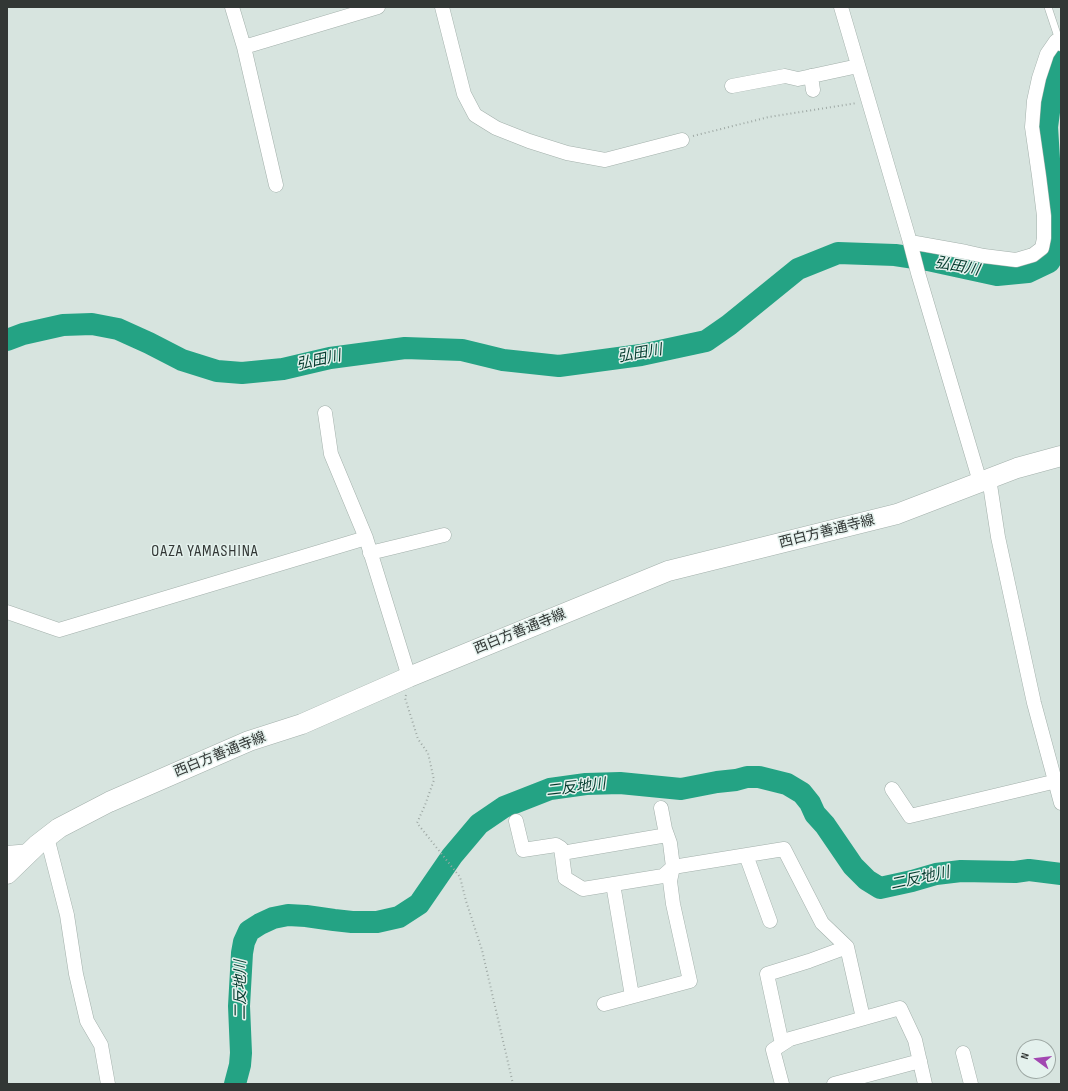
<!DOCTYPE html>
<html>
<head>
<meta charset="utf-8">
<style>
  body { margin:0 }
  #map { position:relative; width:1068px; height:1091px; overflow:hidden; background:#d7e4df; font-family:"Sofia Sans Condensed",sans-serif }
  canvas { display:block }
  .frame { position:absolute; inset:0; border:8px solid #323735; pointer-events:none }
  .north { position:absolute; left:1016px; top:1039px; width:40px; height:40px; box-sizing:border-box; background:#e4f1ed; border:1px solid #9da7a3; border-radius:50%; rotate:285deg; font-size:11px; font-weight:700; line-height:16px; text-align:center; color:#323735 }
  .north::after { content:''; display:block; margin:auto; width:14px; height:18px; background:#a247b1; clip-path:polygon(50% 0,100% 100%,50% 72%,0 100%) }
</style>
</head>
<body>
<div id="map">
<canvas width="1068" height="1091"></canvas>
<div class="frame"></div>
<div class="north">N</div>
</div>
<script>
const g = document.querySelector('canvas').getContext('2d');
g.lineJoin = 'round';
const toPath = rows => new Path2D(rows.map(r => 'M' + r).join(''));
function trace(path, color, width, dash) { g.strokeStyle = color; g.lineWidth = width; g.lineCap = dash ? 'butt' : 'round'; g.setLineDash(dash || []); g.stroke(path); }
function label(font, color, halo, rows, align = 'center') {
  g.font = font + ' "Sofia Sans Condensed","Noto Sans JP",sans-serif'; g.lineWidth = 3; g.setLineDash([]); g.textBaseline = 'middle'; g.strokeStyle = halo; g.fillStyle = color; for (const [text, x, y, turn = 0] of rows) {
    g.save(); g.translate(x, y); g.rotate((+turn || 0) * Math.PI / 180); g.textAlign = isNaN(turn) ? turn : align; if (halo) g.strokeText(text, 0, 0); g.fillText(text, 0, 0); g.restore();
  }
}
trace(toPath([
  [7,340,23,334,63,325,92,324,118,329,149,343,182,360,217,371,242,373,283,369,330,358,405,348,462,350,503,360,559,366,641,355,706,341,729,325,798,269,838,253,895,255,928,260,997,275,1028,272,1049,262,1058,248,1059,223,1049,159,1047,127,1051,97,1061,61],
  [235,1084,240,1065,241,1053,239,1006,242,953,244,942,249,931,260,924,273,918,288,915,306,916,334,920,352,922,377,922,399,917,419,904,452,856,479,824,504,807,550,789,586,784,620,783,681,789,717,782,736,780,747,777,759,777,787,784,802,793,810,803,815,814,825,825,853,866,867,880,880,888,912,881,936,874,961,871,1015,872,1029,870,1061,874]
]), '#24a384', 22);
const lane = toPath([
  [1048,7,1057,34,1056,41]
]);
const street = toPath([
  [232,7,244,47,276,185],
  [442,7,464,94,475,115,496,128,529,141,567,153,605,160,682,140],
  [841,7,910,242,918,273,980,482],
  [244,47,378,7],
  [811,76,813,90],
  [732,86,785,76,798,79,858,66],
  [910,242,966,252,984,256,1016,260,1033,255,1042,248,1044,238,1044,216,1039,176,1032,127,1034,101,1039,78,1047,54,1056,41,1061,44],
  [325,413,331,454,366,538,409,677],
  [989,478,998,537,1034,703,1061,803],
  [370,553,444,535],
  [7,612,59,630,366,538],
  [892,789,910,816,1061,780],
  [516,821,523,850,556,845,561,848,565,878,583,889,663,876,673,867,784,849,822,923,847,947,863,1018],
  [47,837,67,915,76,974,87,1021,101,1045,108,1084],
  [7,853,31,851],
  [562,853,667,835],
  [746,855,770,921],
  [613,884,632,996],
  [604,1004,690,981,673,904,670,881,673,867,670,843,665,829,661,808],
  [782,1044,767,974,809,961,847,947],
  [963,1053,971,1084],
  [782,1084,773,1050,790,1039,900,1008,915,1040,925,1084],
  [834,1084,920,1061]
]);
const secondary = toPath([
  [7,874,37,845,59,828,109,802,249,741,302,724,409,677,668,571,897,514,1017,468,1061,456]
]);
trace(lane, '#a3b0ab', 8);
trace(street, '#a3b0ab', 15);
trace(secondary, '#a3b0ab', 21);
trace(toPath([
  [693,136,769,117,857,103],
  [406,695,405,698,418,739,428,753,434,780,425,805,417,823,460,877,466,901,482,950,513,1084]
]), '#9fa9a5', 2, [1, 3]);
trace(lane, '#fff', 7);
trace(street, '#fff', 14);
trace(secondary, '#fff', 20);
label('14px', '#323735', '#e4f1ed', [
  ["西白方善通寺線",827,532,-14],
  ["西白方善通寺線",520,632,-22],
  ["西白方善通寺線",220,755,-22]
]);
label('italic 15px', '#043a2d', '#e4f1ed', [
  ["弘田川",957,267,11],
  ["弘田川",640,354,-10],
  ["弘田川",319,361,-12],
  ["二反地川",576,788,-7],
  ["二反地川",920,879,-12],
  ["二反地川",241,990,-90]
]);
g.letterSpacing = '1px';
label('16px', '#323735', '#e4f1ed', [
  ["OAZA YAMASHINA",205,552]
]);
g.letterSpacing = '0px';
</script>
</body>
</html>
